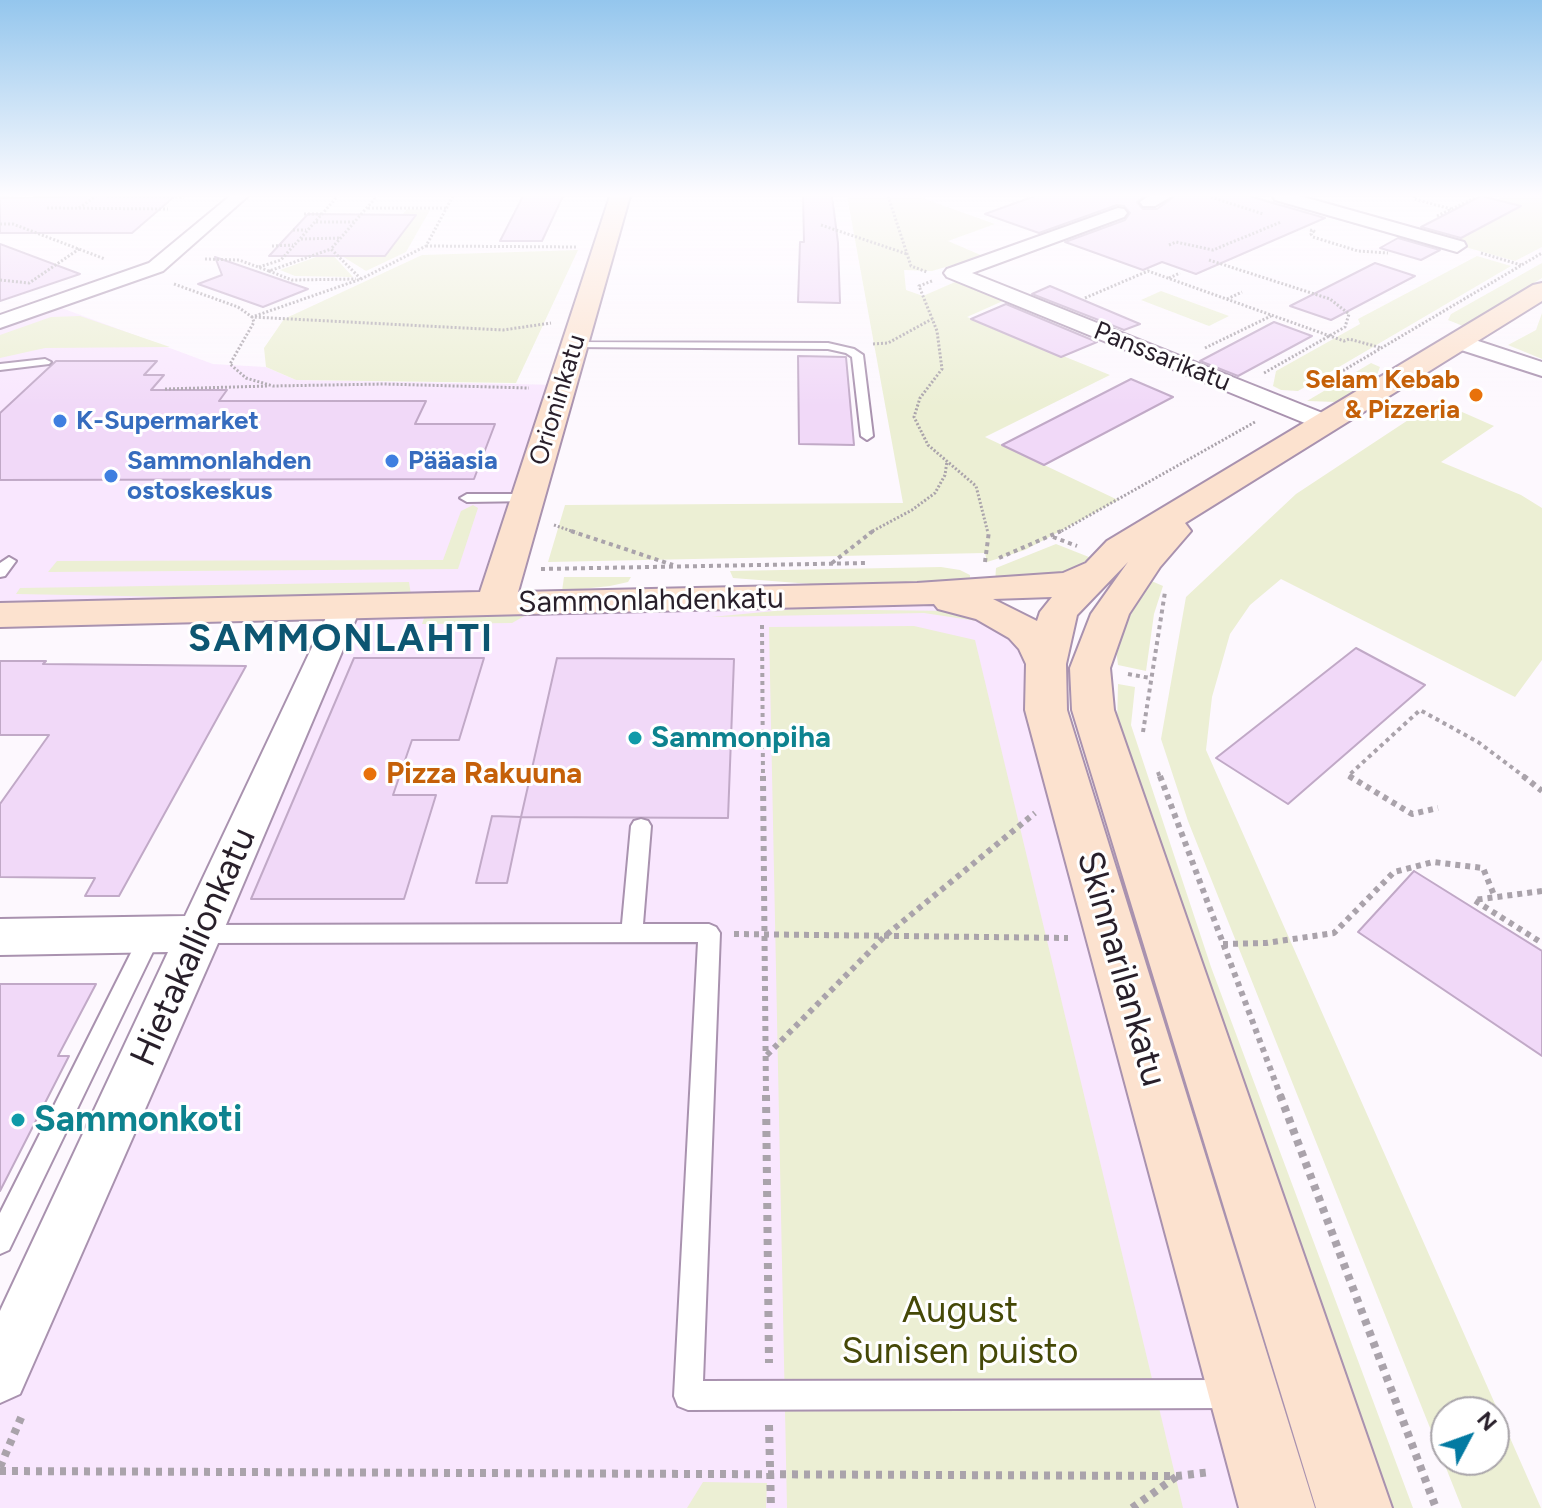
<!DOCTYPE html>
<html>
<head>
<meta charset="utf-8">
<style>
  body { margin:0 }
  #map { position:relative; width:1542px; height:1508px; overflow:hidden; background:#fdf8fe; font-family:Figtree,sans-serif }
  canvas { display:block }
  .north { position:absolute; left:1430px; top:1396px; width:80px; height:80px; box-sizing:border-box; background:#fff; border:2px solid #a9a5aa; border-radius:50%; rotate:49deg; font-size:22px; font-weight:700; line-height:32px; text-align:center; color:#281f2a }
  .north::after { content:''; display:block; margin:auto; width:28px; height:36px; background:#037aa2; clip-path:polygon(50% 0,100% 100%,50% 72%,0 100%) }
</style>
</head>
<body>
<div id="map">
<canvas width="1542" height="1508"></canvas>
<div class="north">N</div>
</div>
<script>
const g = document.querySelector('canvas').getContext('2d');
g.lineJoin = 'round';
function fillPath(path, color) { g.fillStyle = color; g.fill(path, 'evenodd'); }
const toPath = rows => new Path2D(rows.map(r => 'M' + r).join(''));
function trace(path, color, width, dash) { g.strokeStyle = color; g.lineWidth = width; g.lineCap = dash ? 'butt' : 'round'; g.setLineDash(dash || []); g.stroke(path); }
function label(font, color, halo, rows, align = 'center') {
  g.font = font + ' Figtree,sans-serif'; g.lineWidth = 6; g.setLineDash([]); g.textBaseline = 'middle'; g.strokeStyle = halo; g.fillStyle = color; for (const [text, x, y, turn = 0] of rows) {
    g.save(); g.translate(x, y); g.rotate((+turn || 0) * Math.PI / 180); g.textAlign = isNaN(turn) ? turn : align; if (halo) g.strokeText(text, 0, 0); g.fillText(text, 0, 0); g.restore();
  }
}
fillPath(toPath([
  [51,304,213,364,266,367,296,380,563,385,495,604,917,594,1023,629,1277,1508,0,1508,0,1374,346,608,0,615,0,322]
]), '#f9e7fe');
fillPath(toPath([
  [847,196,926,196,922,198,995,224,948,241,983,256,932,271,904,270,906,290,923,296,955,282,1003,301,967,317,1110,375,985,437,1118,500,1025,550,987,562,985,553,548,562,565,505,903,503],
  [1504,196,1542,196,1542,247,1515,261,1458,245,1461,238,1519,206,1497,200],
  [407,209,430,210,406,252,366,271,342,256,385,256,415,216,402,215],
  [578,250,516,383,296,380,266,367,264,348,284,319,422,255],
  [330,252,353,277,295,276,280,270],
  [1477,256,1511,266,1298,391,1281,390,1273,386,1276,371,1360,324,1358,319],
  [1542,263,1542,278,1463,326,1448,320,1451,314],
  [1161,291,1229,316,1209,326,1141,300],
  [1542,313,1542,359,1508,345,1536,330],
  [80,316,170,347,45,348,0,358,0,335,51,317],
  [1371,363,1380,367,1375,380,1336,402,1307,401],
  [1437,401,1494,426,1441,462,1521,495,1542,508,1542,660,1515,697,1281,579,1250,605,1230,634,1212,697,1206,750,1541,1508,1462,1508,1188,821,1161,739,1186,597,1296,494],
  [1446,1412,1494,1412,1494,1460,1446,1460],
  [473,505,478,508,458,569,48,572,57,561,443,560,461,511],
  [1056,544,1094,559,1068,576,995,582,996,568],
  [941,567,960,570,970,575,970,580,824,585,733,578,730,571],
  [564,577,631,577,628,582,610,586,562,591],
  [1147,579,1163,586,1154,614,1146,671,1118,665,1116,648,1130,607],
  [409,582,411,595,232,598,16,594,20,588],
  [796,609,951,611,982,616,977,621,924,613,711,617],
  [528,614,512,623,422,624,424,618],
  [914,626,975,640,1183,1508,787,1508,769,627],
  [1118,684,1135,687,1131,725,1211,967,1413,1508,1386,1508,1117,728],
  [703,1482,767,1483,766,1508,687,1508]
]), '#ecefd4');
const building = toPath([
  [103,196,175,196,132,233,0,233,0,198,103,196],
  [523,196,563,196,542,241,500,241,523,196],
  [803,196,832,196,838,243,840,303,798,302,800,242,804,242,803,196],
  [1035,196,1144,196,1137,202,1143,209,1157,209,1175,196,1249,196,1325,218,1196,274,1162,262,1143,270,1065,242,1125,220,1130,213,1124,206,1117,205,1039,233,985,214,1035,196],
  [1481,196,1521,206,1461,238,1421,227,1481,196],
  [308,214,416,215,385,256,269,256,308,214],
  [1398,238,1440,250,1421,260,1380,248,1398,238],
  [0,244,80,274,0,301,0,244],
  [215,257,308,289,263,307,198,284,222,275,215,257],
  [1375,263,1415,276,1331,320,1290,306,1375,263],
  [1050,286,1140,324,1124,330,1032,294,1050,286],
  [1006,304,1097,342,1061,357,971,319,1006,304],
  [1274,322,1312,336,1238,376,1200,361,1274,322],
  [798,356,846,357,854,445,799,444,798,356],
  [56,361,157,361,144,375,164,375,151,390,227,390,219,401,426,401,415,424,495,424,474,479,0,480,0,413,56,361],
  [1131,379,1173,397,1044,465,1002,445,1131,379],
  [1356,648,1425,685,1288,804,1216,758,1356,648],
  [354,658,484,658,459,740,412,740,393,795,436,795,404,899,251,899,354,658],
  [557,658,734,659,728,818,521,817,557,658],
  [0,661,46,661,43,664,246,666,119,896,85,896,95,878,0,877,0,804,49,735,0,735,0,661],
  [492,816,521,817,507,883,476,883,492,816],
  [1414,871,1542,951,1542,1056,1358,932,1414,871],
  [0,984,96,984,58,1056,69,1056,0,1191,0,984]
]);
fillPath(building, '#f1d9f8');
trace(building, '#c1a9c7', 2);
const service = toPath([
  [575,342,828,343,854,349,863,355,873,436,867,440,861,436,852,357,846,353,828,349,571,347,571,343,575,342],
  [45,359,51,362,49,364,0,370,0,364,45,359],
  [528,494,535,498,533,501,467,502,460,498,467,494,528,494],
  [9,557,16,561,5,576,0,577,0,563,9,557],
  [641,819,648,821,651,826,643,924,709,924,716,927,720,933,703,1381,1231,1380,1241,1384,1245,1394,1241,1404,1231,1408,688,1410,678,1406,674,1396,698,942,201,943,194,940,190,934,194,928,201,925,622,924,631,826,634,821,641,819],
  [150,926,157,929,161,935,9,1250,0,1254,0,1213,143,929,150,926]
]);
const minor = toPath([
  [230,196,248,196,163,271,0,328,0,315,149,263,230,196],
  [1149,196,1172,196,1155,206,1143,206,1140,202,1149,196],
  [1273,196,1300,196,1464,242,1466,246,1457,252,1275,200,1273,196],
  [1118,208,1124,209,1127,213,1124,217,972,273,1335,418,1338,423,1335,428,1317,428,947,277,944,273,947,269,1118,208],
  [1460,335,1542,362,1542,376,1452,347,1449,342,1452,337,1460,335],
  [346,597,357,600,361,607,222,934,20,1394,0,1403,0,1311,168,952,0,955,0,919,185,916,331,607,335,600,346,597]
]);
const secondary = toPath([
  [610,196,630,196,518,592,917,583,1063,573,1086,563,1107,541,1533,285,1542,283,1542,301,1185,523,1191,531,1160,567,1129,614,1110,668,1114,710,1392,1508,1316,1508,1072,710,1070,668,1091,614,1128,562,1077,615,1066,664,1067,710,1315,1508,1239,1508,1025,710,1026,664,1019,649,1009,638,976,619,938,609,934,604,0,627,0,603,480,592,610,196],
  [1052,597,1040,612,1037,621,993,599,1052,597]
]);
trace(service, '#a992af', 4);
trace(minor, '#a992af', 4);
trace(secondary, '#a992af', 4);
trace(toPath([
  [453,196,426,246,361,279,252,317,503,330,551,323],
  [888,196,911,266,927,272],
  [1415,196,1414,199,1451,209],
  [1211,197,1263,214],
  [47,208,168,209],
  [79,208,96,196,184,197],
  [368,208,447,208],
  [304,214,321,214],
  [1437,216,1479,196],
  [316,222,354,222],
  [0,224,13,224,105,259],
  [821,225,907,254],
  [293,230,306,230],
  [1310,230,1314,231,1311,234,1313,237,1358,251,1388,253],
  [301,239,340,238],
  [1169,245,1176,242,1213,250,1281,222],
  [272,246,293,245],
  [426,246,577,247],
  [1481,253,1521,265],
  [205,259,239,260,269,271,331,249],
  [1209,260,1330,299,1349,314,1345,327,1264,373],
  [259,267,281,260,338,196],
  [269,271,292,280,356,279],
  [1169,278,1180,273],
  [361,279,331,249,377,196],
  [0,280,29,283,79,249],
  [932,281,919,286,937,331,942,369,920,398,914,417,928,445,976,486,988,533],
  [174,284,238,307,252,317,254,322,230,364,246,378,273,386,384,384,529,388],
  [1085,298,1148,271,1344,341,1349,339,1382,348],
  [1227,299,1242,292],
  [873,344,888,343,932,319],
  [1205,348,1271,316],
  [165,389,268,386],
  [1312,389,1542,253],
  [554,525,577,533],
  [869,533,912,510,935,493,945,475,947,461],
  [1058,533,1255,422]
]), '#aaa3ab', 3, [2, 2]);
trace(toPath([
  [571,531,673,565],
  [1053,537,1077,546],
  [999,558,1061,531],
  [985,562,989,531],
  [832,563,873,531],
  [541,569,867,563],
  [762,625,763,778],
  [1128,674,1150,678],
  [1143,732,1165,592],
  [1158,772,1160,778],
  [1352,778,1348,776,1420,710,1478,742,1526,778]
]), '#aaa3ab', 4, [4, 4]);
trace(toPath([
  [763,776,766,1097],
  [1160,776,1281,1097],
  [1349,776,1412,814,1438,808],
  [1523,776,1542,791],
  [1542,891,1474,900,1542,943],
  [734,934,1068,938],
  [1223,944,1266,943,1334,933,1394,872,1433,862,1483,868,1494,895],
  [767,1055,885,936,1035,813]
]), '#aaa3ab', 6, [5, 5]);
trace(toPath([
  [766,1095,769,1363],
  [1280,1095,1436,1508],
  [769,1425,771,1508],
  [0,1467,23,1413],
  [0,1471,1177,1476,1211,1472],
  [1132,1508,1176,1477]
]), '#aaa3ab', 8, [6, 6]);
fillPath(service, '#fff');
fillPath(minor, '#fff');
fillPath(secondary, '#fce2cf');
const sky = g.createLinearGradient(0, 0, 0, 407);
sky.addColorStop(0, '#94c6ed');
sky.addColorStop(0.48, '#fefcff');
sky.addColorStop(1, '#fefcff00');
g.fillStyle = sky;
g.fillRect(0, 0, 1542, 407);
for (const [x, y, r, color] of [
  [1476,395,8,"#e8710a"],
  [60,421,8,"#3f7fe0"],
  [392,461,8,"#3f7fe0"],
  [111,476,8,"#3f7fe0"],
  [635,738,8,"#0f9aa8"],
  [370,774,8,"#e8710a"],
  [18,1120,8,"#0f9aa8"]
]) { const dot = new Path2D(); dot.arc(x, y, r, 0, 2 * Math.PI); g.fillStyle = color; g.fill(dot); trace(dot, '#fff', 3); }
label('26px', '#281f2a', '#fff', [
  ["Panssarikatu",1162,357,22],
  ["Orioninkatu",558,400,-73]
]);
label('bold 26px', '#c56008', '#fff', [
  ["Selam Kebab",1460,380],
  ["& Pizzeria",1460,410]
], 'right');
label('bold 26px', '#366cbe', '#fff', [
  ["K-Supermarket",76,421],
  ["Sammonlahden",127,461],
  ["ostoskeskus",127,491],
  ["Pääasia",408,461]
], 'left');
label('30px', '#281f2a', '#fff', [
  ["Sammonlahdenkatu",651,601,-1]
]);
label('bold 30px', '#0d838f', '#fff', [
  ["Sammonpiha",651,738]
], 'left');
label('bold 30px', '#c56008', '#fff', [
  ["Pizza Rakuuna",386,774]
], 'left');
label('36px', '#281f2a', '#fff', [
  ["Hietakallionkatu",194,947,-66],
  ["Skinnarilankatu",1121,969,74]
]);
label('bold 36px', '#0d838f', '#fff', [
  ["Sammonkoti",34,1120]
], 'left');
label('36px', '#454807', '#fff', [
  ["August",960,1311],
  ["Sunisen puisto",960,1352]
]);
g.letterSpacing = '2px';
label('bold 38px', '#0d5672', '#fff', [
  ["SAMMONLAHTI",341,640]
]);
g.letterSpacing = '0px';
</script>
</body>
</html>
